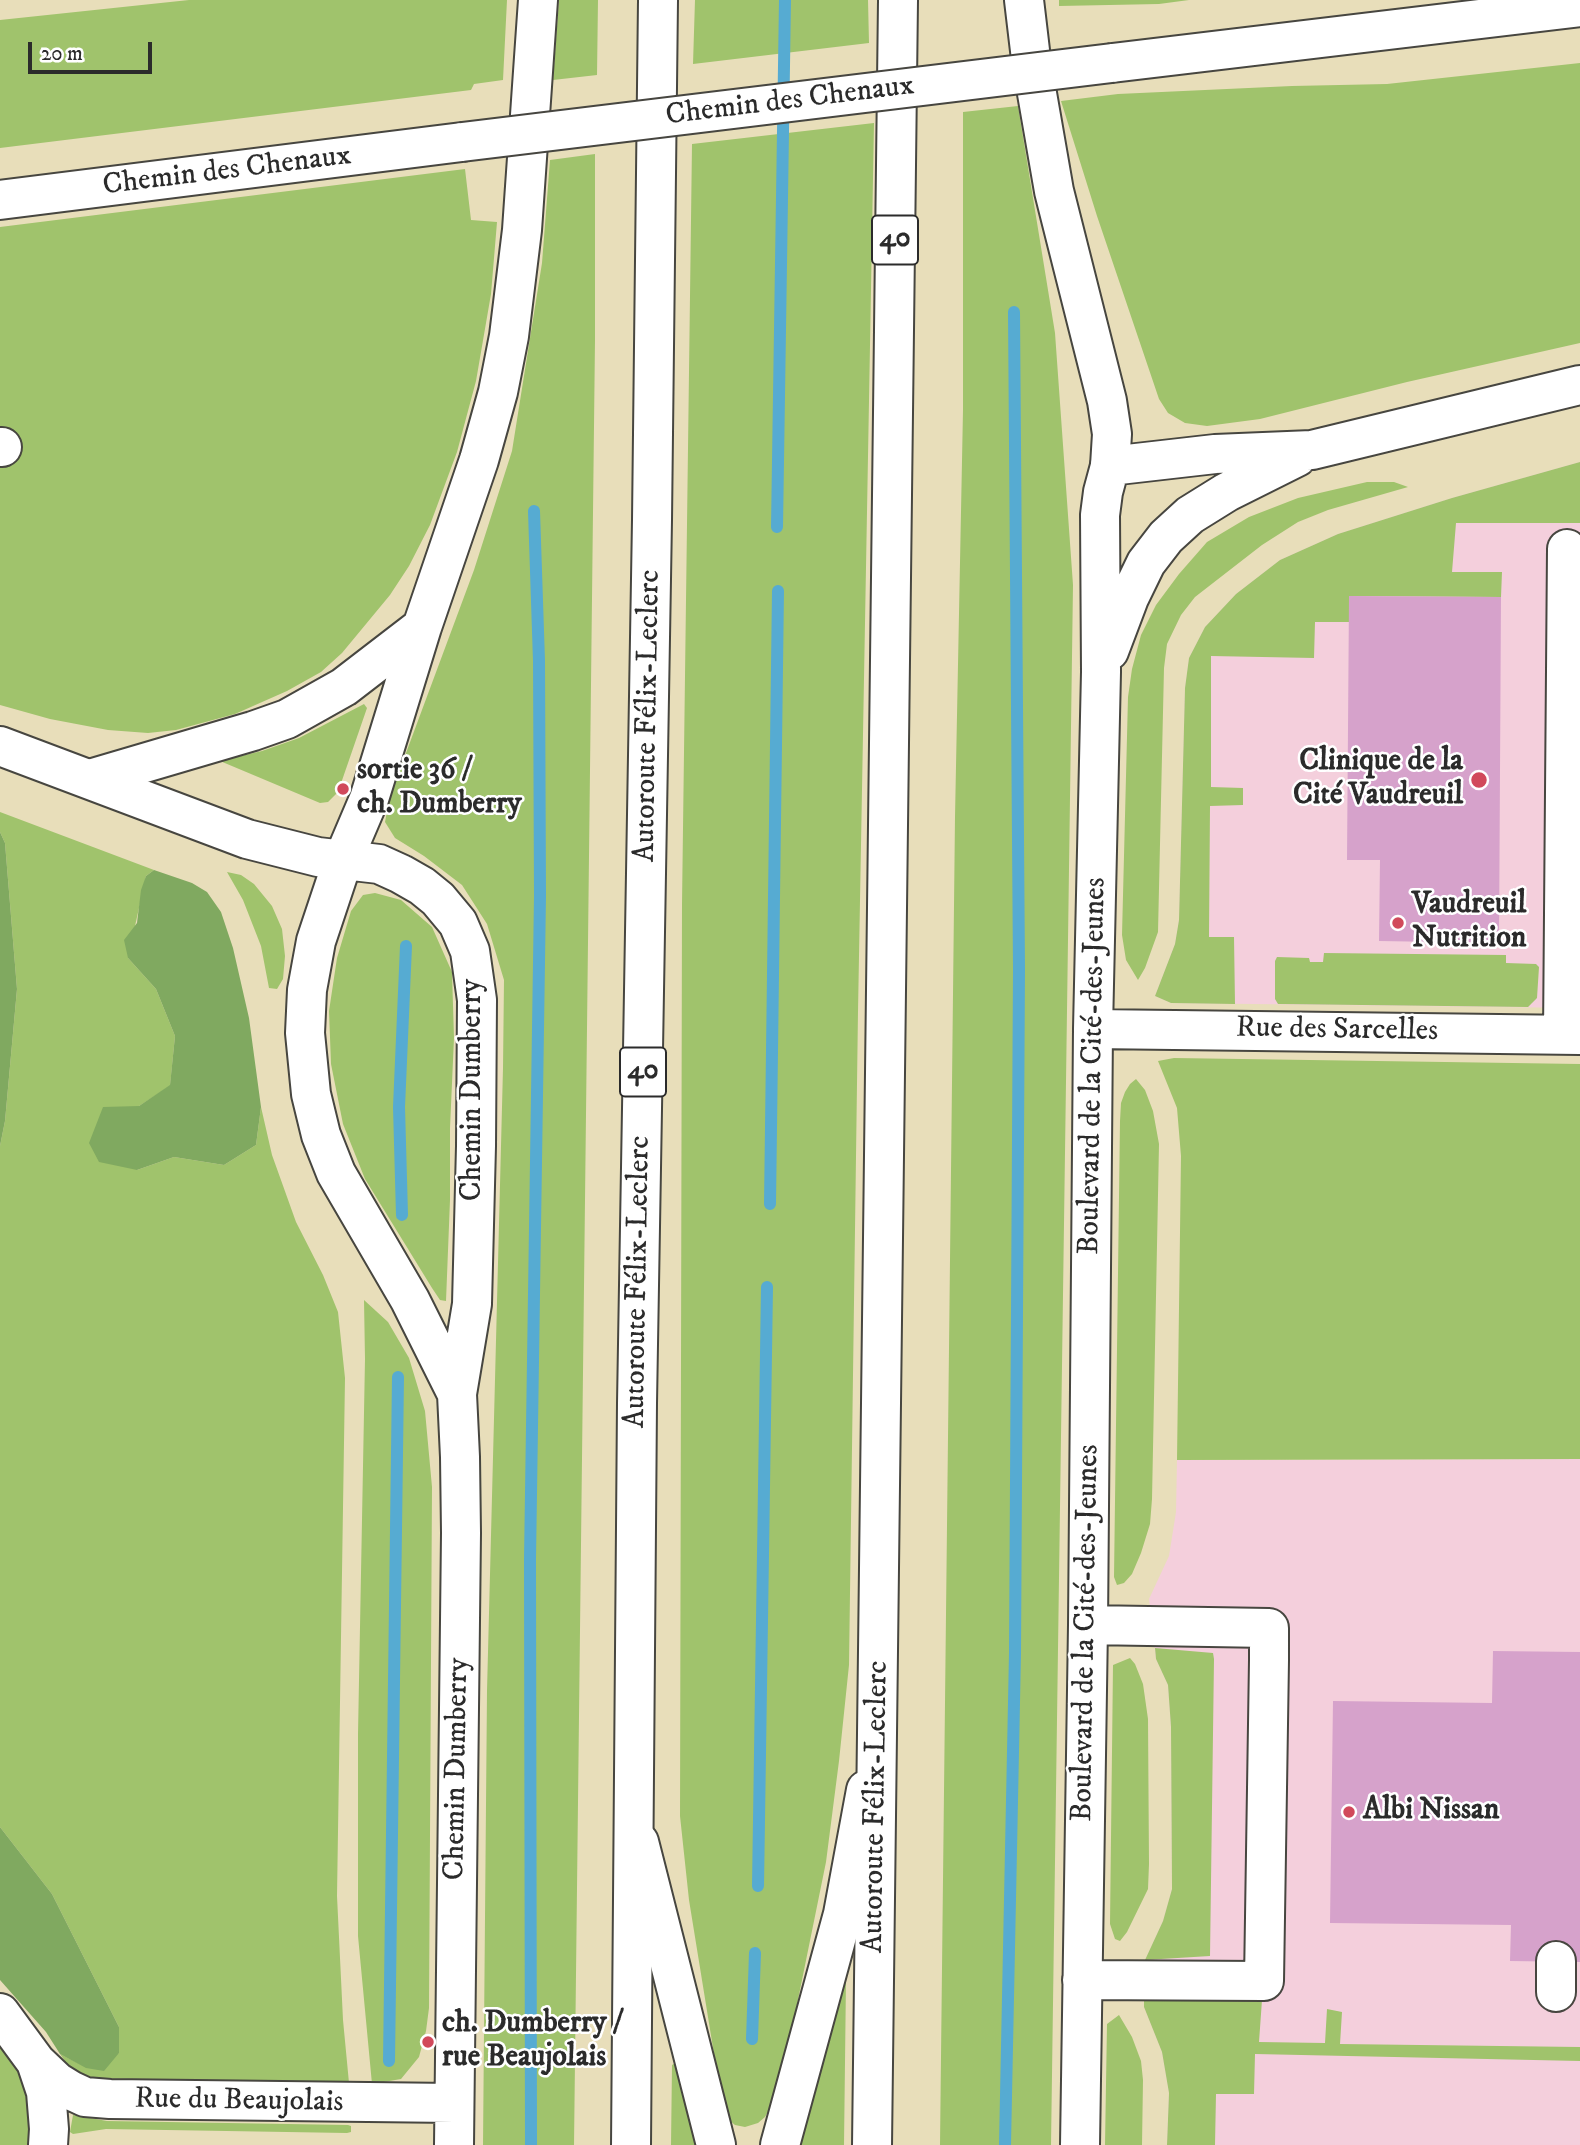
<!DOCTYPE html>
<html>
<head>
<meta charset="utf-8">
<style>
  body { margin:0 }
  #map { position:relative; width:1580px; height:2145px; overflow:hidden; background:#e8deba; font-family:"IM FELL DW Pica",serif }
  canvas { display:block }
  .scale { position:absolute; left:28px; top:42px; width:124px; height:32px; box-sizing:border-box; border:4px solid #2b2b2b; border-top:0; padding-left:9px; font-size:21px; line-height:24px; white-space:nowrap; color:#2b2b2b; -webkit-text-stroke:5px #fff; paint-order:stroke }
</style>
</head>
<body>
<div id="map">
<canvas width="1580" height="2145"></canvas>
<div class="scale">20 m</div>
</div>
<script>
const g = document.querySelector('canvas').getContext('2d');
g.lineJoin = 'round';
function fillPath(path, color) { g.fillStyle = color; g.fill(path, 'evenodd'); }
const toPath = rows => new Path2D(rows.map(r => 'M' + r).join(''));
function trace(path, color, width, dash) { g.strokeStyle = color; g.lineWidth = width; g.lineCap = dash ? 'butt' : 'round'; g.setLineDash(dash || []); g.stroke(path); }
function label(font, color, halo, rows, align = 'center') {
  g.font = font + ' "IM FELL DW Pica",serif'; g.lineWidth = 5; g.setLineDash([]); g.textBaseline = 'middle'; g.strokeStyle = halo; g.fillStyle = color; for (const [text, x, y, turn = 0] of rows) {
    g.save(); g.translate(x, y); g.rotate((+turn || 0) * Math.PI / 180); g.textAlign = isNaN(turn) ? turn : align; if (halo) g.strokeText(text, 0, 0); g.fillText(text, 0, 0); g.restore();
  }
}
fillPath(toPath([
  [1580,462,1580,1008,1171,1003,1155,996,1175,944,1179,920,1185,688,1189,658,1205,627,1236,594,1280,560,1338,534,1452,498],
  [1580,1459,1580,2145,1167,2145,1169,2093,1162,2052,1144,2007,1145,1960,1163,1921,1172,1889,1171,1727,1168,1685,1156,1659,1149,1599,1169,1556,1176,1512,1177,1460]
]), '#f4cfdc');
fillPath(toPath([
  [189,0,507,0,503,80,474,84,471,90,0,148,0,20],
  [559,0,598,0,597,75,553,80],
  [695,0,868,0,869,43,693,64],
  [1059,0,1189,0,1159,4,1059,6],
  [1580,63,1580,343,1407,382,1260,419,1207,426,1185,423,1168,413,1159,399,1097,216,1061,101,1118,94,1292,86,1387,84],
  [1018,106,1055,333,1073,585,1051,2145,940,2145,955,817,963,410,963,112],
  [874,123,858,1011,849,1665,839,1761,826,1862,790,2039,773,2102,765,2117,758,2123,745,2127,735,2125,729,2120,720,2091,689,1900,680,1816,682,904,692,144],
  [595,154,595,340,574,2145,483,2145,487,1691,503,1068,504,980,487,924,462,885,424,856,395,838,385,822,390,796,474,570,512,451,542,263,550,160],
  [465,169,471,220,497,222,491,294,476,381,457,452,430,525,409,566,390,595,342,653,321,672,287,691,235,714,176,730,148,733,108,730,50,719,0,705,0,227],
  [1580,462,1580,523,1456,523,1452,572,1502,572,1501,597,1349,596,1349,622,1315,622,1314,658,1211,656,1211,787,1243,788,1243,805,1210,806,1209,937,1234,937,1235,1004,1171,1003,1155,996,1175,944,1179,920,1185,688,1189,658,1205,627,1236,594,1280,560,1338,534,1452,498],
  [1367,482,1394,482,1408,487,1328,510,1298,522,1262,545,1195,597,1181,615,1167,644,1164,668,1158,932,1145,968,1138,980,1126,960,1122,935,1128,697,1132,669,1141,635,1156,605,1179,574,1207,542,1249,517,1298,498],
  [364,704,367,708,338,792,328,802,320,803,220,761,262,751,299,738],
  [0,812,154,870,146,876,128,958,156,989,175,1036,170,1086,139,1106,137,1170,174,1157,224,1165,256,1145,261,1107,272,1155,296,1222,323,1275,338,1312,345,1378,337,1896,343,2020,349,2083,107,2083,83,2077,69,2067,60,2054,86,2067,119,2053,119,2027,52,1894,0,1827,0,1146,5,1121,17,989,5,843,0,832],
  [227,872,241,875,254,884,272,906,282,929,285,956,283,979,277,989,269,988,261,946,243,900],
  [375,893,401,900,432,927,452,972,454,1038,450,1128,450,1200,446,1301,440,1300,432,1288,365,1179,343,1124,331,1064,329,1011,337,958,351,911,363,895],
  [1324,953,1506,955,1506,963,1536,964,1539,967,1537,998,1528,1007,1278,1004,1275,999,1275,961,1277,957,1309,958,1310,962,1323,962],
  [1174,1058,1580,1064,1580,1459,1177,1460,1181,1156,1177,1108,1158,1061],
  [1136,1079,1145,1090,1153,1111,1159,1144,1152,1499,1150,1524,1141,1553,1132,1574,1124,1583,1117,1585,1114,1577,1120,1121,1121,1103,1125,1092,1130,1084],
  [364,1300,388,1322,409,1358,425,1411,432,1487,429,2008,426,2031,419,2057,401,2079,372,2084,358,1936,358,1734,365,1359],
  [1155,1648,1213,1653,1214,1659,1210,1956,1145,1960,1163,1921,1172,1889,1171,1727,1168,1685,1156,1659],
  [1130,1658,1135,1664,1143,1684,1148,1719,1149,1864,1148,1889,1127,1932,1120,1941,1115,1939,1110,1924,1113,1665],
  [846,1979,844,2145,798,2145,844,1984],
  [1144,2000,1262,2000,1259,2042,1325,2043,1327,2009,1342,2012,1340,2044,1580,2047,1580,2061,1255,2054,1254,2094,1216,2094,1215,2145,1167,2145,1169,2093,1162,2052,1144,2007],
  [1119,2015,1132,2037,1141,2061,1143,2080,1142,2145,1105,2145,1107,2024],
  [0,2037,16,2060,30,2094,30,2145,0,2145],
  [677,2062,696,2145,671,2145,672,2065],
  [73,2115,107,2121,348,2125,351,2126,351,2132,347,2133,106,2129,73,2134,70,2132]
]), '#a0c36c');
fillPath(toPath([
  [0,832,5,843,17,989,5,1121,0,1146],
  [154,870,192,883,207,892,221,912,233,948,249,1018,261,1107,256,1145,224,1165,174,1157,137,1170,99,1162,89,1143,103,1107,139,1106,170,1085,175,1036,156,989,128,958,124,940,137,923,141,890,146,876],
  [0,1827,52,1894,119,2027,119,2053,104,2071,86,2068,60,2054,46,2032,0,1980]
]), '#80a960');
trace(toPath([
  [777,527,785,0],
  [770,1204,778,591],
  [402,1215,399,1107,406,946],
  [758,1886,767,1287],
  [752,2039,755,1953],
  [389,2061,398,1377],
  [531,2145,530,1559,540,896,539,661,534,511],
  [1005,2145,1015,1653,1019,969,1014,312]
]), '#56abd2', 12);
fillPath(toPath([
  [1349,596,1501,597,1499,943,1379,941,1380,860,1347,860],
  [1493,1651,1580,1652,1580,1962,1510,1961,1511,1925,1330,1923,1333,1701,1492,1703]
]), '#d6a2cb');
const minor = toPath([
  [1112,63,1580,7],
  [0,200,462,142],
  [0,447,2,447],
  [1109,651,1129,598,1146,563,1166,537,1190,515,1227,492,1297,457],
  [0,746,247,839,318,857,379,864,401,874,422,886,438,899,458,923,470,951,477,1000,476,1146,472,1304,457,1394,460,1457,461,1533,454,2145],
  [343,860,316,941,307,990,305,1033,311,1094,321,1135,336,1173,410,1300,457,1394],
  [1093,1029,1580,1035],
  [1563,1035,1567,549],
  [639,1842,716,2145],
  [1082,1980,1264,1981,1269,1660,1269,1628,1088,1625],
  [1556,1992,1556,1961],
  [0,2013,36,2062,46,2092,49,2129,48,2145],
  [36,2062,57,2082,70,2090,85,2097,110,2099,454,2103],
  [780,2145,843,1914,866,1790],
  [1080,2145,1088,1625,1093,1029,1101,672,1100,515,1103,492,1110,466,1215,454,1312,450,1580,385]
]);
const highway = toPath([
  [1024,0,1031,59,1054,191,1107,401,1112,434,1110,466],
  [90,779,253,731,287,719,344,687,422,627],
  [343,860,369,799,422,627,479,460,498,392,509,336,522,230,538,0],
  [631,2145,637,1403,652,520,658,0],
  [872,2145,898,0]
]);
trace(minor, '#474640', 42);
trace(highway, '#474640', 42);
trace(minor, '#fff', 38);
trace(highway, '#fff', 38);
const minorBridge = toPath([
  [462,142,1112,63]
]);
trace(minorBridge, '#474640', 42, []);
trace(minorBridge, '#fff', 38);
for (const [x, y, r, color] of [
  [1479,780,9,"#d1495b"],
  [343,789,7,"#d1495b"],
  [1398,923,7,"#d1495b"],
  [1349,1812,7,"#d1495b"],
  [428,2042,7,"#d1495b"]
]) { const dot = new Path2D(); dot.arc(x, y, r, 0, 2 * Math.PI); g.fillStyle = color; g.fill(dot); trace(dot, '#fff', 2.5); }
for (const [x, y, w] of [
  [895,240,46],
  [643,1072,46]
]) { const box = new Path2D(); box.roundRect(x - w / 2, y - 24.5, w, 49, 5); g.fillStyle = '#fff'; g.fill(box); trace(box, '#2b2b2b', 2); }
label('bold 28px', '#2b2b2b', null, [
  ["40",895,240],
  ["40",643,1072]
]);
label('30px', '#2b2b2b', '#fff', [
  ["Chemin des Chenaux",790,102,-7],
  ["Chemin des Chenaux",227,172,-7],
  ["Autoroute Félix-Leclerc",649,716,-89],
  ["Rue des Sarcelles",1337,1031,1],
  ["Boulevard de la Cité-des-Jeunes",1094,1066,-89],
  ["Chemin Dumberry",474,1090,-90],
  ["Autoroute Félix-Leclerc",639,1282,-89],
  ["Boulevard de la Cité-des-Jeunes",1087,1633,-89],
  ["Chemin Dumberry",458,1769,-89],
  ["Autoroute Félix-Leclerc",877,1807,-89],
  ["Rue du Beaujolais",239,2102,1]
]);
label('bold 30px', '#2b2b2b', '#fff', [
  ["Clinique de la",1463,763,"right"],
  ["Cité Vaudreuil",1463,797,"right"],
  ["sortie 36 /",357,772],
  ["ch. Dumberry",357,806],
  ["Vaudreuil",1412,906],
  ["Nutrition",1412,940],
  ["Albi Nissan",1363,1812],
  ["ch. Dumberry /",442,2025],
  ["rue Beaujolais",442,2059]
], 'left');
</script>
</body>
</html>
